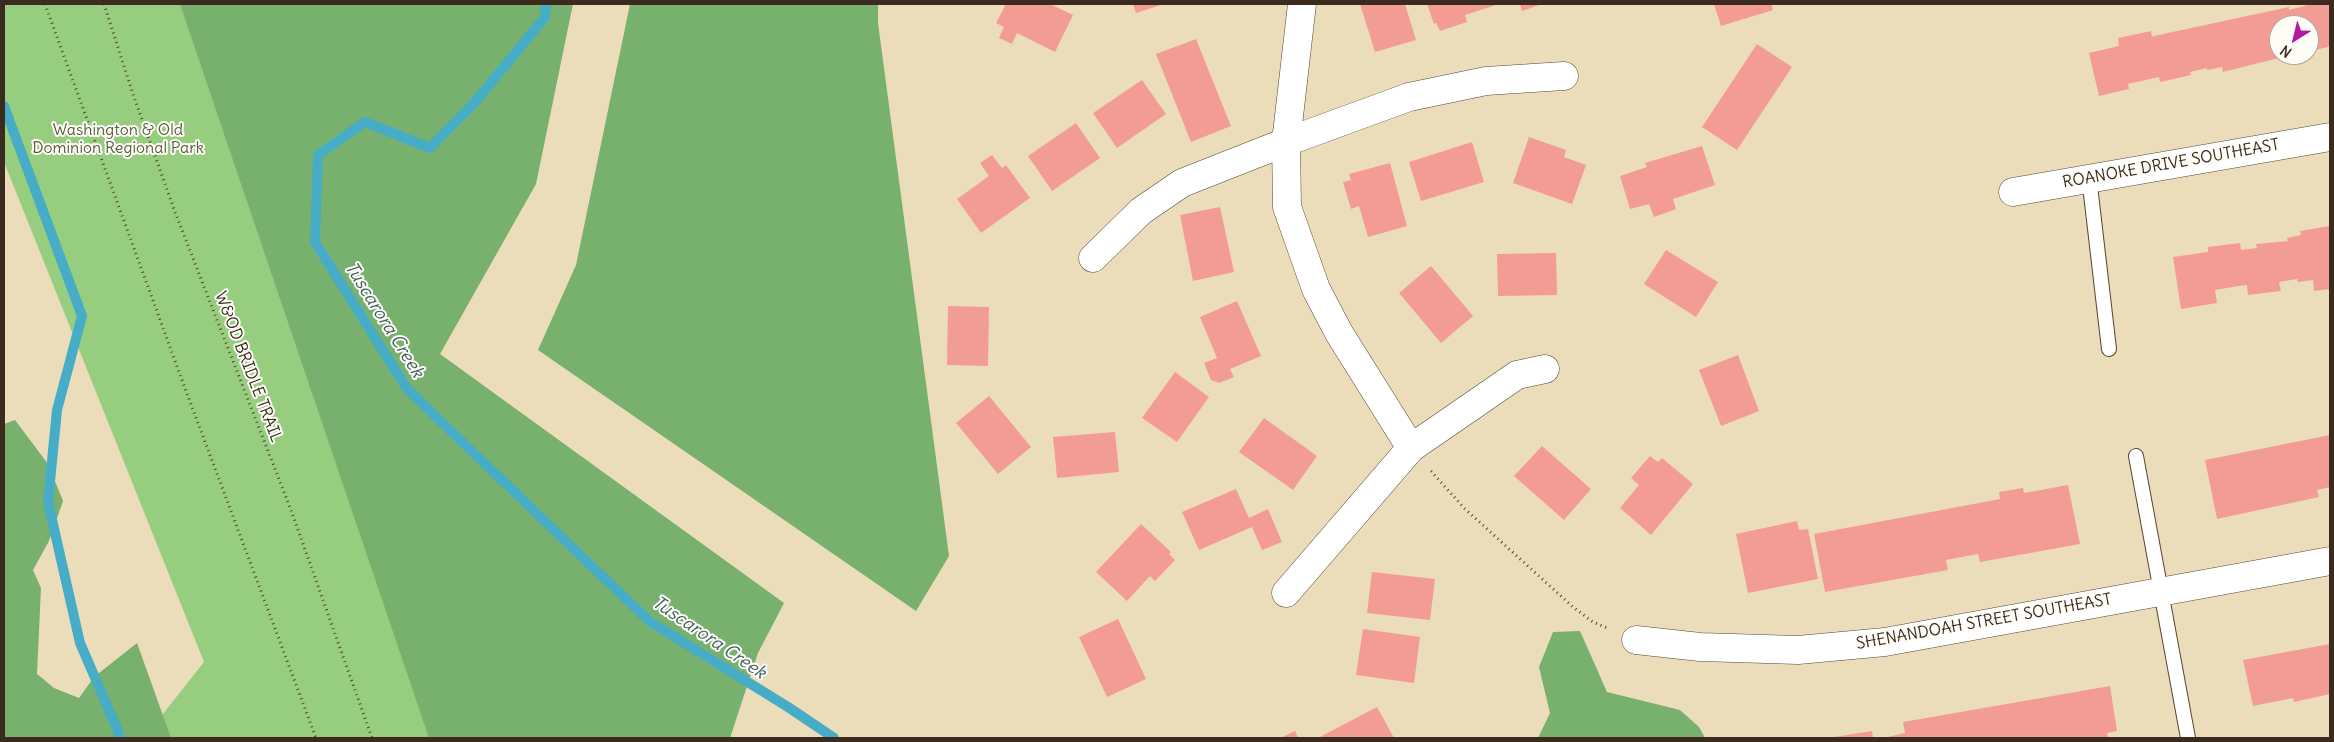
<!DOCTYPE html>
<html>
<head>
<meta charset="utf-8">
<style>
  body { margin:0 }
  #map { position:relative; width:2334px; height:742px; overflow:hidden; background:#ecddba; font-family:Delius,sans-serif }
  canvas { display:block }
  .frame { position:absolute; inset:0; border:5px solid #3b2a1e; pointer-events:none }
  .north { position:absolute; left:2269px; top:15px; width:50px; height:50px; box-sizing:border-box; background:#fdfcf7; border:1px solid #afa8a0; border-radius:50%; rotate:216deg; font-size:14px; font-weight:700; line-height:20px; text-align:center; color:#3b2a1e }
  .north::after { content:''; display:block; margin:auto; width:18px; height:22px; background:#b5179e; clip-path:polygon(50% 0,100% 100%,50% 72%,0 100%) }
</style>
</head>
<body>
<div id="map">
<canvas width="2334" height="742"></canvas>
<div class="frame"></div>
<div class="north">N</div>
</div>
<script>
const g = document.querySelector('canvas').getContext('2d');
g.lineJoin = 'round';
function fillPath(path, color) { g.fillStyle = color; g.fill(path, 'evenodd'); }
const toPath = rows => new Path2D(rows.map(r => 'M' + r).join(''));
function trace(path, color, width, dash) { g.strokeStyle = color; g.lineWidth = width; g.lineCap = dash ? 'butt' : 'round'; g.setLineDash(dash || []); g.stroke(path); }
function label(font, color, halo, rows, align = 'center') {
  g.font = font + ' Delius,sans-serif'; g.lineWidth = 4; g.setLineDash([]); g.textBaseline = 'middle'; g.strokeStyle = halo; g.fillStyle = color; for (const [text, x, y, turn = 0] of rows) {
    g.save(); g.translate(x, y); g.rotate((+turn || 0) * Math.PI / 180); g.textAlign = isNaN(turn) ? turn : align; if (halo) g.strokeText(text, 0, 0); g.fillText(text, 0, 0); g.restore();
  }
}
fillPath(toPath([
  [4,4,191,4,458,738,144,738,204,662,4,162]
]), '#96cd7f');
fillPath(toPath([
  [180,4,573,4,536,184,440,354,784,603,758,653,730,738,429,738],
  [630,4,878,4,878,23,949,556,916,611,538,350,576,265],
  [15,420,48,464,63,501,49,541,33,570,41,588,37,674,54,688,79,698,94,677,137,643,171,738,4,738,4,424],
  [1580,631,1607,692,1680,710,1699,727,1705,738,1538,738,1550,713,1539,667,1553,632]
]), '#78b06e');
trace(toPath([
  [546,4,545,17,476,101,430,148,365,122,318,155,315,242,407,389,649,621,788,707,834,738],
  [4,106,82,316,57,410,48,502,80,643,118,731,119,738]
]), '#47adc6', 10);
fillPath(toPath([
  [1006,4,1050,4,1073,15,1055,52,1017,33,1012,44,999,38,1004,27,996,23],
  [1133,4,1164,4,1136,13],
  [1360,4,1405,4,1416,40,1375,52],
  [1427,4,1499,4,1465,15,1467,22,1440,31,1436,23,1434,24],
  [1520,4,1542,4,1522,11],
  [1714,4,1771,4,1773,10,1721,26],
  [2305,4,2330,4,2330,45,2328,47,2315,50,2314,47,2309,49,2309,25,2279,25,2279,55,2287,56,2223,72,2222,67,2207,70,2207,68,2190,72,2191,75,2160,82,2159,77,2128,84,2129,89,2099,96,2089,53,2119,46,2118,38,2151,31,2152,37,2154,36,2289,7,2289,10,2305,6],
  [1196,39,1231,126,1191,142,1156,54],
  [1757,44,1792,67,1737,150,1702,127],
  [1142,80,1166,114,1117,148,1093,113],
  [1076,123,1100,158,1052,191,1028,156],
  [1529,137,1566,150,1564,157,1586,165,1572,204,1513,183],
  [1472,142,1484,182,1421,201,1409,162],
  [1702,146,1715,185,1673,199,1676,209,1654,217,1649,204,1630,209,1620,176,1647,167,1645,163],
  [992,155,1002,168,1006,165,1030,198,981,233,957,199,989,176,980,163],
  [1390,163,1407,226,1368,237,1359,206,1351,209,1343,182,1351,180,1349,174],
  [1220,207,1234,272,1193,281,1180,215],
  [2330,226,2330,289,2314,291,2313,280,2298,282,2297,279,2279,282,2281,291,2248,295,2247,285,2239,286,2215,290,2217,303,2181,309,2173,257,2208,252,2208,247,2240,243,2241,250,2257,248,2256,244,2288,241,2287,238,2301,235,2300,231],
  [1666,250,1718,282,1696,317,1644,284],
  [1553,253,1556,253,1557,295,1498,296,1497,254],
  [1431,266,1473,316,1441,343,1399,293],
  [1237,301,1261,356,1230,369,1234,377,1219,383,1211,380,1204,363,1217,358,1200,317],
  [948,306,989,307,988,366,947,365],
  [1738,355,1759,411,1721,426,1699,370],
  [1175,372,1209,397,1177,442,1142,418],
  [989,396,1031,447,998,474,956,423],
  [1264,418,1317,456,1293,490,1239,452],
  [1115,432,1119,472,1057,478,1053,437],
  [2330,435,2330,487,2317,490,2319,497,2217,519,2205,460],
  [1542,446,1591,489,1564,520,1514,476],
  [1650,456,1658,462,1662,458,1693,484,1651,535,1620,508,1639,485,1631,478],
  [2068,485,2080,544,1980,562,1978,554,1946,560,1948,570,1825,592,1814,534,2000,499,1999,492,2023,488,2024,493],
  [1236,489,1249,518,1268,509,1282,542,1262,550,1252,527,1199,550,1182,512],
  [1797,521,1799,530,1808,529,1818,579,1748,593,1736,534],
  [1141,524,1171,552,1169,554,1175,560,1155,581,1150,576,1127,601,1096,572],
  [1372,572,1435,579,1430,620,1367,613],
  [1118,619,1146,679,1107,697,1079,637],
  [1363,629,1420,637,1414,683,1356,675],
  [2330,644,2330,694,2294,702,2293,698,2253,706,2243,660],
  [2110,686,2117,731,2107,733,2108,738,1883,738,1905,733,1903,722],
  [1377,707,1394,738,1318,738],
  [1295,731,1298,738,1280,738],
  [1872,731,1873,738,1834,738,1834,737]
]), '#f39c95');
const lane = toPath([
  [2089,177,2109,349],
  [2136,456,2188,738]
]);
const street = toPath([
  [1302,4,1286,142,1287,207,1316,289,1339,333,1411,448],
  [2013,192,2330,137],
  [1093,258,1141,211,1182,183,1286,142,1409,97,1486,81,1564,76],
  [1286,593,1411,448,1517,375,1545,369],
  [1636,640,1700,647,1798,650,1885,642,2330,561]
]);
trace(lane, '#564535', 16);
trace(street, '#564535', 29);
trace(toPath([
  [45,4,186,391,316,738],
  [104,4,133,94,175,212,291,510,372,738],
  [1431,471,1464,508,1573,607,1593,622,1607,628]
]), '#564535', 3, [1, 4]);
trace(lane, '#fff', 14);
trace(street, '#fff', 28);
label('16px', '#565b3b', '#fdfcf7', [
  ["Washington & Old",118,130],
  ["Dominion Regional Park",118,148]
]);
label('16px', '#3b2a1e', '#fdfcf7', [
  ["ROANOKE DRIVE SOUTHEAST",2171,164,-10],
  ["W&OD BRIDLE TRAIL",248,367,69],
  ["SHENANDOAH STREET SOUTHEAST",1984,622,-10]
]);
label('italic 18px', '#405e61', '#fdfcf7', [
  ["Tuscarora Creek",384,320,58],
  ["Tuscarora Creek",709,638,34]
]);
</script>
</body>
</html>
